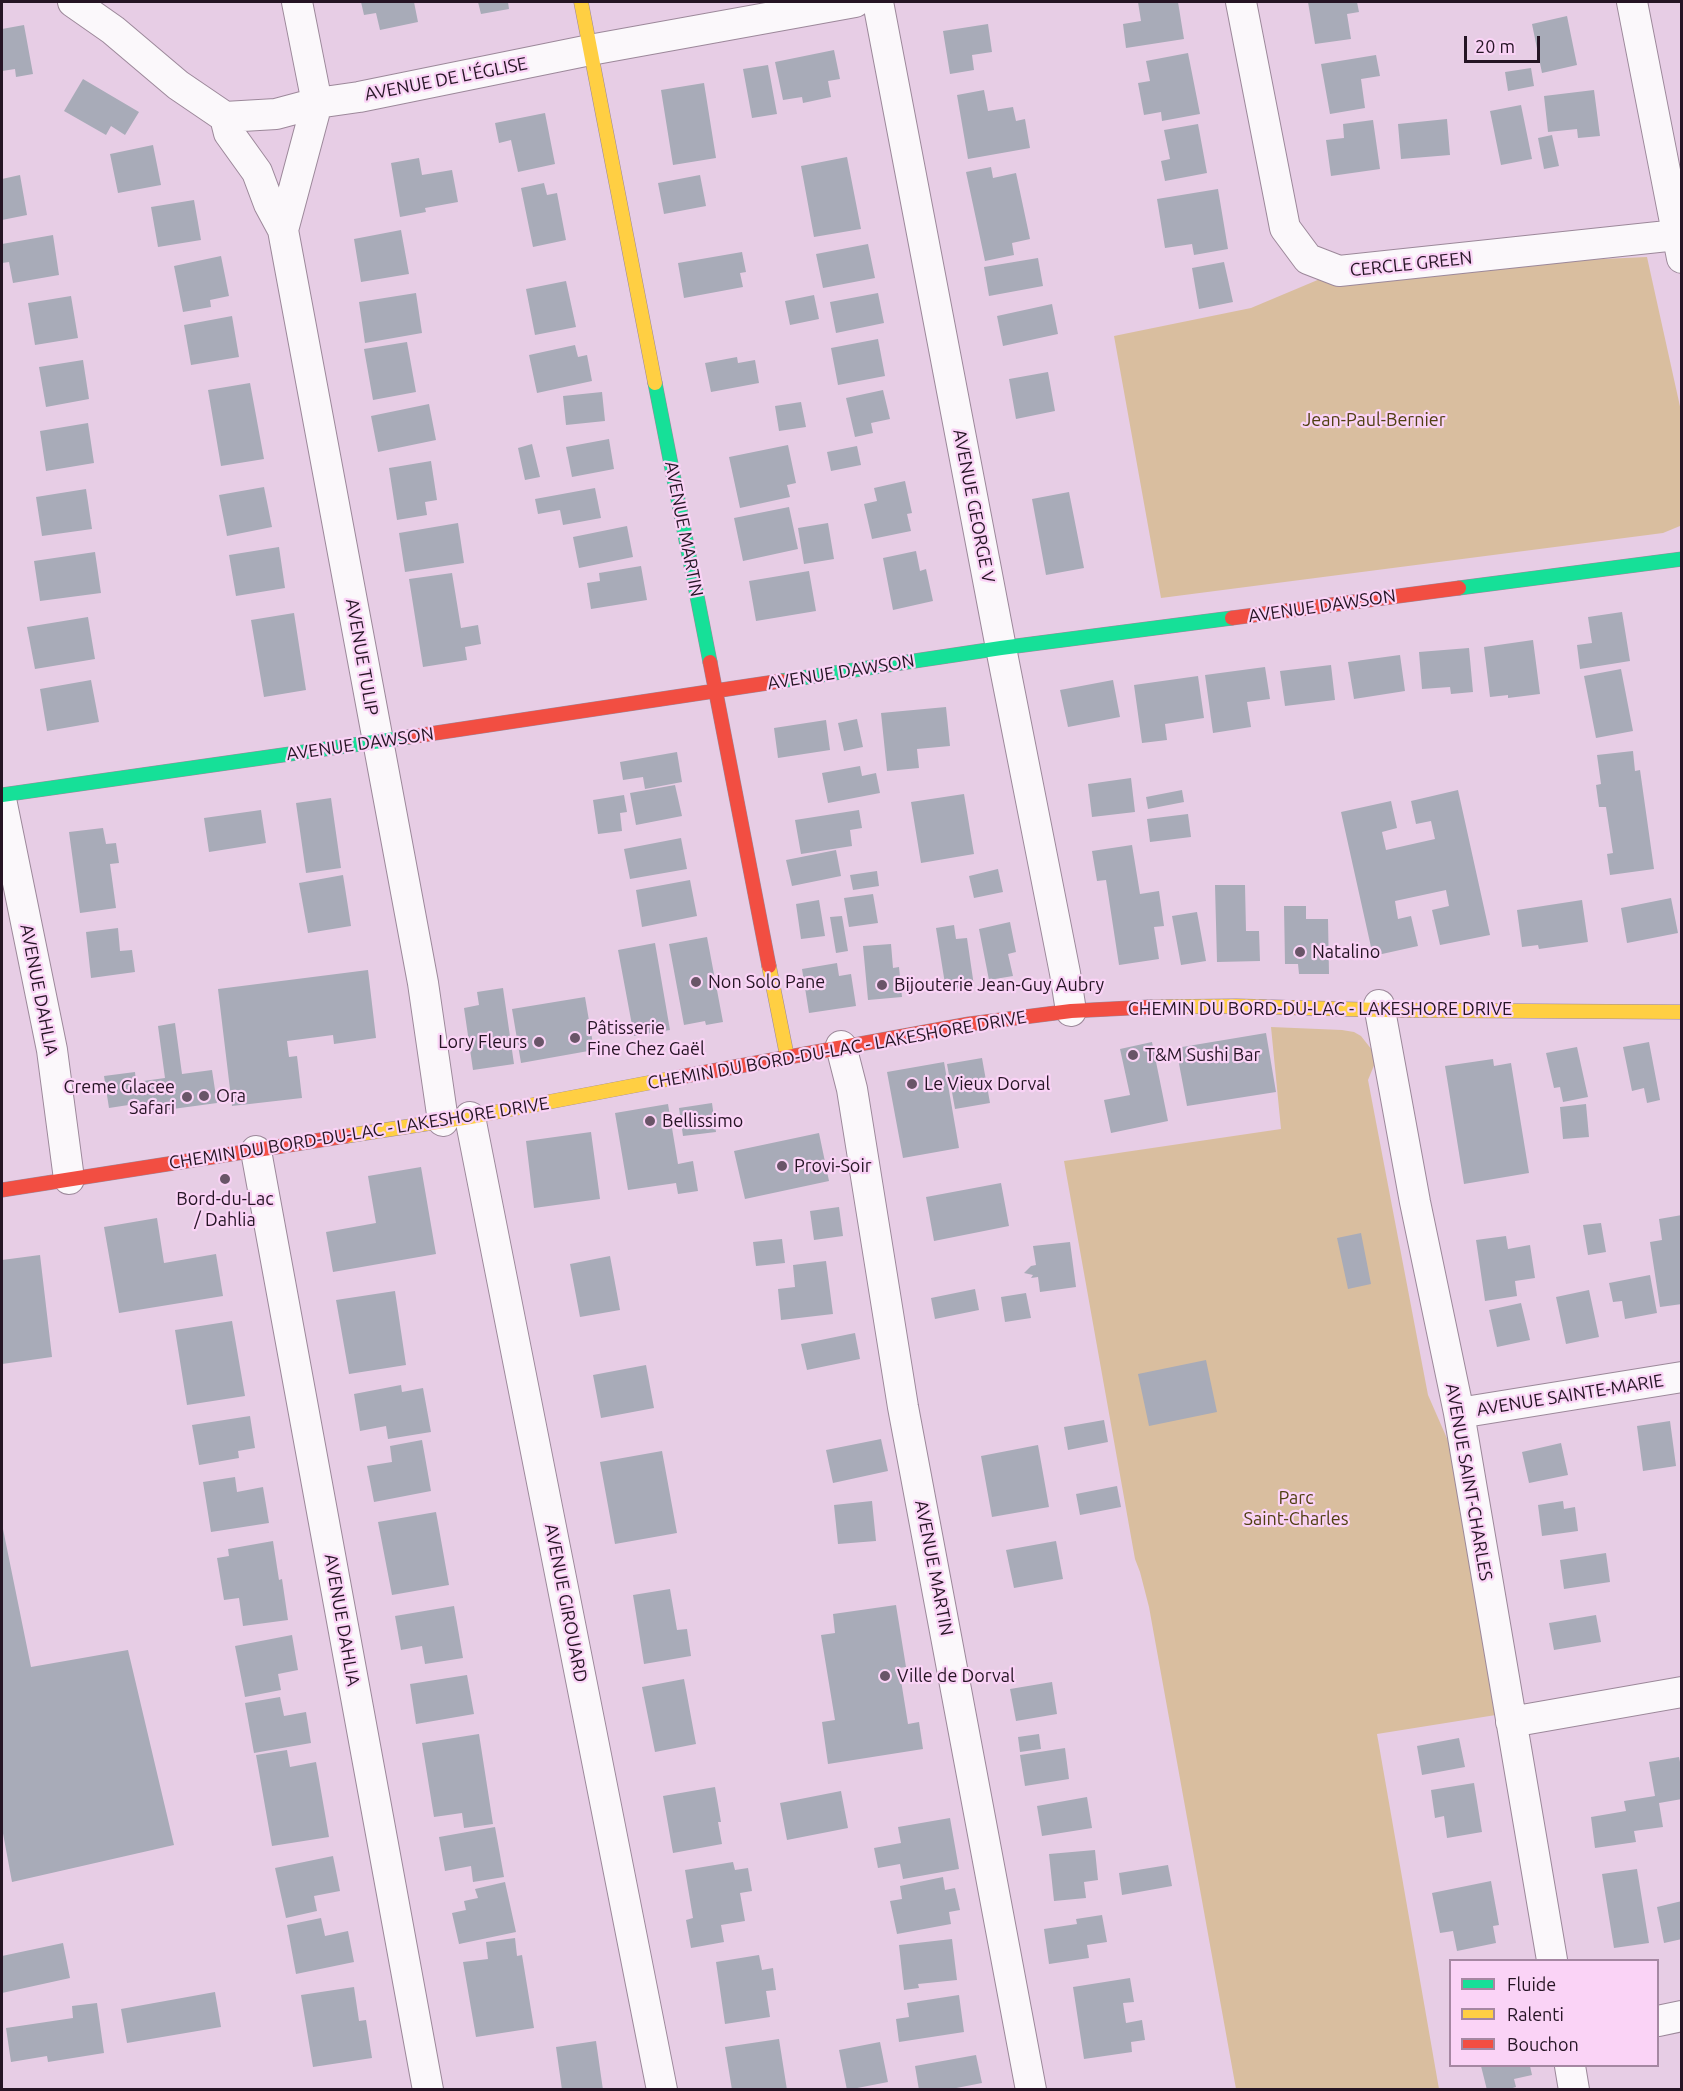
<!DOCTYPE html>
<html>
<head>
<meta charset="utf-8">
<style>
  body { margin:0 }
  #map { position:relative; width:1683px; height:2091px; overflow:hidden; background:#e7cde5; font-family:Ubuntu,sans-serif }
  canvas { display:block }
  .frame { position:absolute; inset:0; border:3px solid #251424; pointer-events:none }
  .legend { position:absolute; left:1449px; top:1959px; width:210px; height:108px; box-sizing:border-box; background:#fad3f6; border:2px solid #a587a2; margin:0; padding:8px 10px; list-style:none; font-size:18px; color:#251424 }
  .legend li { display:flex; align-items:center; gap:12px; height:30px }
  .legend b { width:30px; border:2px solid #a587a2 }
  .scale { position:absolute; left:1464px; top:36px; width:76px; height:27px; box-sizing:border-box; border:3px solid #251424; border-top:0; padding-left:8px; font-size:18px; line-height:21px; white-space:nowrap; color:#251424; -webkit-text-stroke:4px #fad3f6; paint-order:stroke }
</style>
</head>
<body>
<div id="map">
<canvas width="1683" height="2091"></canvas>
<div class="frame"></div>
<ul class="legend">
<li><b style="height:8px;background:#16e098"></b>Fluide</li>
<li><b style="height:8px;background:#ffcf43"></b>Ralenti</li>
<li><b style="height:8px;background:#f24e42"></b>Bouchon</li>
</ul>
<div class="scale">20 m</div>
</div>
<script>
const g = document.querySelector('canvas').getContext('2d');
g.lineJoin = 'round';
function fillPath(path, color) { g.fillStyle = color; g.fill(path, 'evenodd'); }
const toPath = rows => new Path2D(rows.map(r => 'M' + r).join(''));
function trace(path, color, width, dash) { g.strokeStyle = color; g.lineWidth = width; g.lineCap = dash ? 'butt' : 'round'; g.setLineDash(dash || []); g.stroke(path); }
function label(font, color, halo, rows, align = 'center') {
  g.font = font + ' Ubuntu,sans-serif'; g.lineWidth = 4.5; g.setLineDash([]); g.textBaseline = 'middle'; g.strokeStyle = halo; g.fillStyle = color; for (const [text, x, y, turn = 0] of rows) {
    g.save(); g.translate(x, y); g.rotate((+turn || 0) * Math.PI / 180); g.textAlign = isNaN(turn) ? turn : align; if (halo) g.strokeText(text, 0, 0); g.fillText(text, 0, 0); g.restore();
  }
}
fillPath(toPath([
  [1647,257,1681,411,1681,524,1680,526,1663,533,1161,598,1114,336,1251,308,1339,271],
  [1271,1027,1342,1030,1354,1032,1361,1036,1372,1050,1375,1063,1368,1080,1428,1395,1456,1459,1502,1714,1377,1734,1439,2089,1236,2089,1149,1607,1140,1572,1135,1559,1064,1161,1281,1129]
]), '#d9be9f');
fillPath(toPath([
  [361,2,414,2,418,22,380,30,376,13,364,15],
  [478,2,508,2,509,9,481,14],
  [1138,2,1178,2,1184,39,1126,48,1123,24,1141,21],
  [1308,2,1357,2,1359,12,1347,14,1351,39,1315,44],
  [1567,16,1577,65,1542,73,1532,24],
  [988,24,992,52,972,55,974,70,950,74,943,31],
  [24,25,33,74,16,77,15,69,2,71,2,29],
  [834,50,840,79,828,81,831,97,803,103,802,97,783,100,775,62],
  [1188,53,1200,114,1162,121,1161,112,1144,115,1138,83,1150,81,1146,61],
  [1376,55,1380,76,1361,79,1365,108,1330,114,1321,64],
  [768,65,777,114,752,118,743,69],
  [1531,68,1534,86,1508,91,1505,72],
  [83,79,139,112,125,135,111,126,106,135,64,111],
  [704,83,716,158,673,165,661,90],
  [984,90,988,111,1013,107,1016,121,1025,119,1030,148,968,159,957,95],
  [1594,90,1600,136,1578,138,1577,129,1548,132,1544,96],
  [1521,105,1532,159,1501,165,1490,111],
  [545,113,555,164,518,172,511,140,499,143,495,123],
  [1447,119,1450,155,1401,159,1398,124],
  [1373,120,1380,169,1331,176,1326,140,1344,138,1343,124],
  [1198,124,1207,173,1165,181,1161,161,1170,159,1164,130],
  [1552,135,1559,166,1544,169,1538,138],
  [153,145,161,185,118,193,110,154],
  [847,157,861,229,814,237,801,166],
  [419,158,422,175,452,170,458,202,425,208,426,212,400,217,391,163],
  [991,167,993,178,1016,173,1030,239,1012,243,1014,255,985,261,966,172],
  [20,175,27,215,2,220,2,179],
  [700,175,706,206,664,214,658,183],
  [544,183,547,195,557,193,566,240,533,247,521,188],
  [1218,189,1228,249,1194,255,1192,244,1165,248,1157,199],
  [194,200,201,240,158,247,151,207],
  [401,230,409,274,361,282,354,239],
  [53,235,59,275,13,283,9,262,2,263,2,244],
  [868,244,875,278,823,288,816,254],
  [742,252,746,272,740,273,743,287,684,298,678,263],
  [221,256,229,296,210,300,211,307,183,312,174,266],
  [1038,258,1043,286,989,296,984,267],
  [1224,262,1233,302,1199,309,1192,268],
  [566,281,576,327,535,335,526,289],
  [416,293,422,333,365,343,359,302],
  [878,293,884,323,836,333,830,302],
  [814,295,819,319,790,325,785,301],
  [71,296,78,338,35,345,28,303],
  [1052,304,1058,334,1003,346,997,316],
  [232,316,239,357,191,365,184,325],
  [878,339,885,376,838,385,831,348],
  [407,342,416,392,373,400,364,349],
  [575,345,578,357,587,355,592,381,537,393,529,355],
  [737,357,738,363,755,360,759,383,711,392,705,363],
  [83,360,89,399,46,407,39,367],
  [1048,372,1055,411,1016,419,1009,379],
  [250,383,264,459,221,466,208,390],
  [883,390,890,419,871,423,873,433,855,437,846,398],
  [602,392,605,421,566,425,563,396],
  [801,402,806,427,779,431,775,406],
  [429,404,436,440,378,452,371,416],
  [88,423,94,463,46,471,40,431],
  [609,439,614,469,572,477,566,447],
  [532,444,540,477,525,480,518,448],
  [788,445,796,483,787,485,790,497,740,508,729,457],
  [857,446,861,465,831,471,827,452],
  [431,461,437,500,425,502,427,515,397,520,389,468],
  [905,481,912,513,907,514,911,531,872,539,864,504,877,501,874,488],
  [264,487,272,527,227,536,219,495],
  [595,488,601,518,563,525,560,510,538,514,535,499],
  [86,489,92,529,42,536,36,497],
  [1069,492,1084,568,1046,575,1032,499],
  [789,507,798,549,743,561,734,518],
  [458,523,464,563,405,572,399,533],
  [828,523,834,559,804,564,798,528],
  [627,526,633,557,579,568,573,537],
  [279,547,285,588,236,596,229,555],
  [916,551,920,571,926,569,933,601,893,610,883,558],
  [95,552,101,593,40,601,34,561],
  [641,566,647,600,591,609,587,583,600,581,599,573],
  [809,571,816,611,756,621,749,581],
  [452,573,461,628,478,625,481,644,465,647,467,660,423,667,409,579],
  [1622,612,1630,661,1580,669,1577,645,1592,643,1588,617],
  [294,613,306,690,264,697,251,620],
  [88,617,95,659,35,669,27,627],
  [1533,640,1540,694,1508,698,1508,695,1490,697,1484,647],
  [1469,648,1473,692,1451,694,1450,687,1422,689,1419,652],
  [1400,655,1405,691,1354,699,1348,662],
  [1331,665,1335,700,1285,706,1280,671],
  [1265,667,1270,699,1247,702,1251,727,1213,733,1205,675],
  [1621,669,1633,731,1596,738,1584,676],
  [1198,676,1204,718,1165,724,1167,740,1142,743,1134,685],
  [91,680,99,722,47,731,40,689],
  [1113,680,1120,717,1068,727,1060,690],
  [946,707,950,746,917,749,919,768,887,771,881,713],
  [857,719,863,747,844,751,838,723],
  [826,720,830,750,778,758,774,728],
  [1633,751,1635,771,1640,770,1654,869,1610,875,1607,854,1613,853,1606,807,1599,807,1596,785,1601,784,1597,755],
  [677,752,682,782,645,789,643,777,623,780,620,762],
  [860,766,862,776,876,773,880,793,828,803,822,773],
  [1131,778,1135,812,1092,817,1088,784],
  [675,785,682,816,636,825,630,793],
  [1182,790,1184,802,1148,809,1146,797],
  [1458,790,1490,935,1440,945,1432,910,1449,906,1446,890,1395,901,1398,919,1411,916,1418,946,1373,956,1341,812,1391,801,1397,828,1382,832,1386,850,1435,839,1431,821,1416,824,1411,801],
  [964,794,974,854,921,863,911,802],
  [624,795,627,812,620,813,622,831,598,834,593,800],
  [331,798,341,868,306,873,296,803],
  [261,810,266,843,209,852,204,818],
  [859,810,862,828,850,830,852,846,801,854,795,820],
  [1188,814,1191,837,1150,842,1147,819],
  [103,828,106,844,116,843,119,863,110,864,116,908,80,913,69,832],
  [681,838,687,869,630,879,624,849],
  [1132,845,1140,894,1159,891,1164,926,1154,927,1159,959,1119,965,1106,880,1097,881,1092,851],
  [836,850,841,876,792,886,786,860],
  [998,869,1003,892,974,898,969,876],
  [877,871,879,886,853,890,850,875],
  [343,875,351,926,308,933,299,883],
  [690,880,697,916,642,927,636,890],
  [1215,885,1245,885,1246,931,1259,931,1260,961,1217,962],
  [873,894,878,923,849,927,844,898],
  [1671,898,1678,933,1627,943,1621,908],
  [819,900,825,936,801,939,796,904],
  [1582,900,1588,942,1539,949,1538,945,1522,947,1517,910],
  [1284,906,1306,906,1306,919,1328,919,1329,974,1299,974,1298,964,1285,964],
  [1197,912,1206,961,1181,965,1172,916],
  [842,916,848,951,836,953,830,917],
  [1010,922,1016,952,1008,954,1013,976,989,980,979,929],
  [954,925,956,939,967,938,974,986,946,990,936,928],
  [118,928,120,951,132,950,135,972,91,978,86,932],
  [707,937,723,1022,706,1025,705,1021,684,1025,669,944],
  [655,943,670,1030,634,1036,618,950],
  [891,944,893,968,899,967,902,997,868,1000,863,946],
  [837,963,839,976,851,974,856,1006,809,1013,802,969],
  [368,970,376,1038,334,1044,333,1035,287,1041,289,1057,297,1056,302,1098,232,1106,218,989],
  [503,988,514,1064,473,1070,464,1008,479,1005,477,992],
  [585,997,594,1050,521,1063,512,1009],
  [175,1023,182,1074,212,1070,217,1103,136,1114,135,1104,109,1108,104,1076,135,1072,136,1082,165,1078,158,1026],
  [1266,1033,1276,1092,1187,1106,1176,1048],
  [1152,1042,1168,1121,1111,1133,1104,1100,1130,1095,1120,1049],
  [1649,1042,1660,1100,1647,1103,1644,1088,1632,1091,1623,1047],
  [1577,1047,1588,1097,1563,1102,1560,1087,1554,1088,1546,1053],
  [982,1058,990,1103,955,1109,947,1064],
  [1493,1059,1494,1066,1511,1063,1529,1173,1464,1184,1445,1066],
  [944,1062,959,1148,903,1158,887,1072],
  [712,1103,716,1132,683,1136,679,1108],
  [668,1104,678,1164,693,1161,698,1191,678,1194,676,1183,628,1190,615,1113],
  [1586,1104,1589,1137,1563,1139,1560,1107],
  [591,1132,600,1199,534,1208,526,1141],
  [819,1133,829,1181,745,1199,734,1151],
  [421,1167,436,1254,333,1272,326,1232,376,1223,368,1176],
  [1001,1183,1009,1226,934,1241,926,1197],
  [839,1207,843,1236,814,1240,810,1211],
  [1682,1215,1682,1304,1660,1307,1650,1242,1662,1240,1659,1219],
  [157,1218,164,1263,216,1254,223,1296,119,1313,104,1227],
  [1601,1223,1606,1252,1588,1255,1583,1225],
  [1361,1233,1371,1284,1348,1289,1337,1238],
  [1506,1236,1508,1249,1530,1245,1535,1278,1515,1281,1517,1296,1485,1301,1476,1240],
  [782,1239,785,1263,756,1266,753,1242],
  [1070,1242,1076,1287,1040,1292,1038,1277,1031,1278,1033,1275,1024,1273,1031,1266,1036,1265,1033,1246],
  [40,1255,52,1357,2,1364,2,1260],
  [610,1256,620,1310,580,1317,570,1264],
  [826,1261,833,1314,781,1320,778,1289,795,1287,793,1265],
  [1650,1275,1657,1313,1625,1319,1622,1301,1613,1302,1609,1283],
  [975,1289,979,1310,935,1319,931,1298],
  [1589,1290,1599,1337,1566,1344,1556,1297],
  [395,1291,406,1365,349,1374,336,1300],
  [1026,1293,1031,1318,1005,1322,1001,1297],
  [1521,1303,1530,1340,1497,1347,1489,1310],
  [232,1321,245,1396,187,1405,175,1330],
  [855,1333,860,1359,807,1370,801,1344],
  [1206,1360,1217,1412,1149,1426,1138,1374],
  [646,1365,654,1408,601,1418,593,1375],
  [401,1385,402,1392,423,1388,431,1432,388,1439,386,1426,360,1431,354,1394],
  [250,1416,255,1448,238,1451,239,1458,199,1465,192,1425],
  [1104,1420,1108,1442,1068,1450,1064,1427],
  [1670,1421,1676,1466,1643,1471,1637,1426],
  [881,1439,888,1471,833,1483,826,1450],
  [422,1440,431,1491,374,1502,367,1466,392,1462,390,1446],
  [1561,1443,1568,1475,1529,1483,1522,1452],
  [1038,1445,1049,1507,992,1517,981,1456],
  [662,1451,677,1533,615,1544,600,1462],
  [235,1477,237,1492,263,1487,269,1523,211,1532,203,1482],
  [1117,1486,1121,1507,1080,1515,1076,1494],
  [872,1501,876,1541,838,1544,834,1505],
  [1563,1501,1564,1509,1575,1507,1578,1531,1542,1536,1538,1505],
  [436,1512,449,1585,392,1595,378,1522],
  [3,1529,31,1667,128,1650,174,1845,12,1882,2,1828],
  [273,1541,279,1580,282,1579,288,1620,243,1626,239,1598,224,1600,217,1558,229,1556,228,1549],
  [1056,1541,1063,1579,1014,1588,1006,1550],
  [1606,1553,1610,1582,1564,1589,1560,1560],
  [670,1589,677,1630,687,1629,691,1656,644,1664,633,1595],
  [896,1605,906,1667,899,1668,908,1724,919,1722,923,1749,828,1764,822,1722,835,1720,821,1635,835,1633,833,1614],
  [454,1606,463,1658,425,1664,422,1646,401,1650,395,1616],
  [1596,1615,1601,1642,1554,1650,1549,1623],
  [292,1635,298,1670,278,1674,281,1690,245,1697,235,1646],
  [467,1675,474,1714,416,1724,410,1684],
  [684,1679,696,1744,655,1752,642,1687],
  [1052,1682,1057,1714,1016,1721,1010,1689],
  [280,1697,284,1716,306,1712,311,1743,254,1753,245,1703],
  [479,1734,493,1824,464,1828,462,1813,434,1817,422,1743],
  [1039,1734,1041,1749,1020,1752,1018,1737],
  [1459,1738,1465,1767,1422,1775,1417,1746],
  [1065,1748,1069,1779,1025,1786,1020,1755],
  [287,1750,290,1767,316,1762,329,1837,272,1846,256,1755],
  [1679,1757,1682,1772,1682,1799,1659,1803,1663,1827,1634,1831,1636,1842,1595,1848,1591,1817,1626,1811,1624,1801,1655,1796,1649,1762],
  [1474,1783,1482,1832,1447,1838,1444,1816,1435,1818,1431,1790],
  [715,1787,721,1822,718,1822,722,1844,673,1853,663,1796],
  [841,1791,848,1828,787,1840,780,1803],
  [1087,1797,1092,1828,1042,1836,1037,1806],
  [950,1818,959,1869,903,1879,900,1864,878,1868,874,1848,901,1843,898,1827],
  [495,1827,504,1877,473,1882,471,1866,445,1871,439,1837],
  [1095,1850,1098,1880,1084,1882,1086,1898,1054,1901,1049,1854],
  [333,1856,340,1891,314,1896,317,1911,286,1918,275,1868],
  [733,1862,735,1870,748,1868,752,1891,740,1893,745,1921,721,1925,724,1942,691,1948,686,1920,693,1918,685,1870],
  [1168,1865,1172,1886,1122,1895,1119,1873],
  [1637,1869,1649,1943,1614,1948,1602,1874],
  [943,1877,945,1890,955,1888,960,1910,949,1912,951,1924,897,1934,890,1901,902,1899,900,1886],
  [1491,1881,1499,1925,1493,1926,1496,1943,1457,1951,1453,1931,1440,1933,1432,1893],
  [505,1882,516,1932,459,1944,452,1913,466,1910,464,1901,478,1898,475,1889],
  [1682,1901,1682,1939,1664,1943,1657,1907],
  [1102,1915,1107,1942,1087,1945,1089,1958,1049,1964,1044,1929,1077,1924,1076,1919],
  [321,1918,325,1936,348,1931,354,1962,296,1974,287,1925],
  [515,1938,517,1956,522,1955,534,2028,476,2037,463,1962,488,1959,486,1942],
  [952,1939,957,1980,918,1984,919,1988,904,1990,899,1945],
  [63,1943,70,1978,2,1993,2,1956],
  [759,1955,762,1970,773,1968,776,1990,766,1991,770,2017,725,2024,716,1962],
  [1130,1978,1134,2002,1123,2003,1126,2023,1142,2020,1145,2040,1131,2042,1132,2052,1084,2059,1073,1987],
  [354,1987,359,2021,366,2020,372,2058,313,2067,301,1995],
  [215,1992,221,2027,127,2043,121,2009],
  [959,1995,964,2032,899,2042,896,2019,909,2017,907,2003],
  [97,2003,104,2053,48,2062,47,2056,11,2062,6,2028,73,2018,72,2006],
  [779,2039,787,2090,732,2090,725,2047],
  [596,2041,603,2090,562,2090,556,2047],
  [880,2042,888,2082,847,2090,839,2050],
  [976,2055,982,2083,946,2090,919,2090,915,2066],
  [1481,2066,1530,2066,1532,2075,1514,2079,1516,2087,1506,2090,1487,2090]
]), '#a8abb8');
const street = toPath([
  [73,2,113,30,178,85,225,117,276,114,317,103,359,97,590,50,855,2],
  [878,2,1001,648,1065,973,1071,1011],
  [1241,2,1285,228,1308,259,1339,271,1677,235],
  [1632,2,1682,258],
  [225,117,229,133,257,172,269,204,283,230,423,983,443,1121],
  [283,230,317,103,297,2],
  [2,804,52,1050,69,1179],
  [1379,1005,1415,1202,1459,1413,1552,1960],
  [841,1046,852,1089,903,1407,1031,2090],
  [470,1117,662,2090],
  [256,1151,428,2090],
  [1459,1413,1682,1377],
  [1511,1722,1682,1692],
  [1658,2021,1682,2016],
  [1570,2066,1574,2090]
]);
const fast = toPath([
  [655,383,710,662],
  [1459,588,1682,559],
  [781,681,1001,648,1232,618],
  [2,795,409,737]
]);
const slow = toPath([
  [581,2,655,383],
  [769,966,787,1056],
  [1149,1007,1236,1006,1380,1010,1682,1012],
  [346,1136,470,1117,674,1078]
]);
const jam = toPath([
  [1232,618,1459,588],
  [710,662,769,966],
  [409,737,781,681],
  [674,1078,969,1024,1071,1011,1149,1007],
  [2,1190,346,1136]
]);
trace(street, '#9c889a', 32);
trace(fast, '#9c889a', 15);
trace(slow, '#9c889a', 15);
trace(jam, '#9c889a', 15);
trace(street, '#fbf8fb', 30);
trace(fast, '#16e098', 14);
trace(slow, '#ffcf43', 14);
trace(jam, '#f24e42', 14);
for (const [x, y, r, color] of [
  [1300,952,6,"#695568"],
  [696,982,6,"#695568"],
  [882,985,6,"#695568"],
  [575,1038,6,"#695568"],
  [539,1042,6,"#695568"],
  [1133,1055,6,"#695568"],
  [912,1084,6,"#695568"],
  [204,1096,6,"#695568"],
  [187,1097,6,"#695568"],
  [650,1121,6,"#695568"],
  [782,1166,6,"#695568"],
  [225,1179,6,"#695568"],
  [885,1676,6,"#695568"]
]) { const dot = new Path2D(); dot.arc(x, y, r, 0, 2 * Math.PI); g.fillStyle = color; g.fill(dot); trace(dot, '#fad3f6', 2); }
label('18px', '#251424', '#fad3f6', [
  ["AVENUE DE L'ÉGLISE",446,79,-11],
  ["CERCLE GREEN",1411,264,-6],
  ["AVENUE GEORGE V",974,506,79],
  ["AVENUE MARTIN",684,529,79],
  ["AVENUE DAWSON",1322,606,-8],
  ["AVENUE TULIP",362,657,80],
  ["AVENUE DAWSON",841,672,-9],
  ["AVENUE DAWSON",360,744,-8],
  ["AVENUE DAHLIA",39,990,79],
  ["CHEMIN DU BORD-DU-LAC - LAKESHORE DRIVE",1320,1009],
  ["CHEMIN DU BORD-DU-LAC - LAKESHORE DRIVE",837,1050,-10],
  ["CHEMIN DU BORD-DU-LAC - LAKESHORE DRIVE",359,1133,-9],
  ["AVENUE SAINTE-MARIE",1570,1395,-9],
  ["AVENUE SAINT-CHARLES",1469,1482,80],
  ["AVENUE MARTIN",934,1568,79],
  ["AVENUE GIROUARD",566,1603,79],
  ["AVENUE DAHLIA",342,1620,80]
]);
label('18px', '#4f3f11', '#fad3f6', [
  ["Jean-Paul-Bernier",1374,420],
  ["Parc",1296,1498],
  ["Saint-Charles",1296,1519]
]);
label('18px', '#251424', '#fad3f6', [
  ["Natalino",1312,952],
  ["Non Solo Pane",708,982],
  ["Bijouterie Jean-Guy Aubry",894,985],
  ["Pâtisserie",587,1028],
  ["Fine Chez Gaël",587,1049],
  ["Lory Fleurs",527,1042,"right"],
  ["T&M Sushi Bar",1145,1055],
  ["Le Vieux Dorval",924,1084],
  ["Creme Glacee",175,1087,"right"],
  ["Safari",175,1108,"right"],
  ["Ora",216,1096],
  ["Bellissimo",662,1121],
  ["Provi-Soir",794,1166],
  ["Bord-du-Lac",225,1199,"center"],
  ["/ Dahlia",225,1220,"center"],
  ["Ville de Dorval",897,1676]
], 'left');
</script>
</body>
</html>
